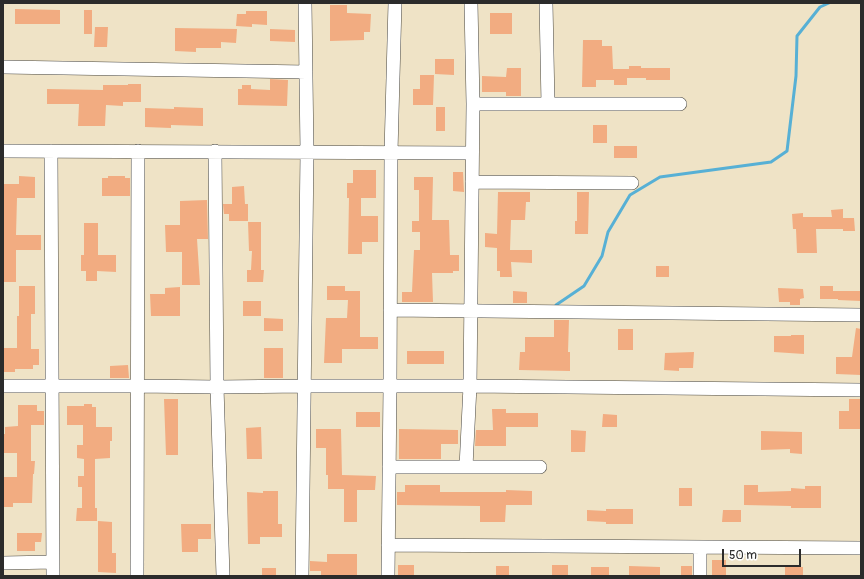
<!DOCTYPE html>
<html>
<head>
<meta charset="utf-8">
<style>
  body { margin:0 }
  #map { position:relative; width:864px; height:579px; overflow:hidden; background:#efe3c6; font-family:Pangolin,sans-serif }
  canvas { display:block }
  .frame { position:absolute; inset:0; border:4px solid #2b2b2b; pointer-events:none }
  .scale { position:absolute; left:722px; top:549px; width:79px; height:18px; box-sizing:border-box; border:2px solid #2b2b2b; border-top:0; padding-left:5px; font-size:12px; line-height:14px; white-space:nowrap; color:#2b2b2b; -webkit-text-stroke:3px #fff; paint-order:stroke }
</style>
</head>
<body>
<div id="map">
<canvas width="864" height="579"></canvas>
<div class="frame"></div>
<div class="scale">50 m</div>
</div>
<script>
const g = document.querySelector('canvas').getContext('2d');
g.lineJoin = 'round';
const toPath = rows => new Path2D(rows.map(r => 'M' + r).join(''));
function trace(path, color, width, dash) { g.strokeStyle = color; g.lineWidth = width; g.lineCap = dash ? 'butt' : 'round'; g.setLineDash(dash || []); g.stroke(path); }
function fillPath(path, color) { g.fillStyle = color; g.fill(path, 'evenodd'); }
trace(toPath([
  [556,305,584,286,602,256,608,232,630,195,660,177,771,162,787,151,796,76,797,36,820,7,829,3]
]), '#57b0d5', 3);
fillPath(toPath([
  [330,5,347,5,347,13,371,14,370,32,364,32,364,40,330,41],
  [15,9,60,10,60,24,15,24],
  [84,10,92,10,92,34,84,34],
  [246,11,267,11,267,25,252,24,252,27,236,26,237,14,246,14],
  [490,13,512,13,512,34,490,34],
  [95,27,108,27,107,47,94,47],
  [175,28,237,29,236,43,221,42,221,48,196,48,196,52,175,51],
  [270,29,295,30,295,42,270,41],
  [583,40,602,40,602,46,612,46,613,69,629,69,629,66,641,66,641,68,670,68,670,80,646,80,646,78,627,78,627,85,614,85,614,80,596,80,596,87,582,87],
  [435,59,454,59,454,75,435,74],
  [507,68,521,68,521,96,506,96,506,92,482,92,482,76,506,77],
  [420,75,434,75,433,105,413,105,413,89,420,89],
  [270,79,288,80,287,106,238,105,238,89,242,89,242,85,251,85,251,89,270,90],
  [128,84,141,84,141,102,123,102,123,106,106,105,105,126,78,126,79,104,47,104,47,89,103,90,103,85,128,85],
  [174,107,203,108,203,126,171,125,171,128,145,127,145,108,174,109],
  [436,107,445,107,445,131,436,131],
  [593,125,607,125,607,143,593,143],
  [614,146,637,146,637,158,614,158],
  [353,170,376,170,376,198,361,198,361,216,378,216,378,242,362,242,362,254,348,254,349,198,347,198,347,183,353,183],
  [453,172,463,172,464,192,453,191],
  [19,176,35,177,35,198,17,198,16,235,41,235,41,250,16,250,16,282,3,282,3,237,4,237,3,184,19,184],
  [108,176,125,176,125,178,130,178,130,196,102,196,102,178,108,178],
  [414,177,433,177,432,220,449,220,450,255,459,255,459,271,453,271,453,273,432,273,433,302,402,302,402,292,412,292,414,250,420,250,420,232,412,232,412,221,419,221,419,190,414,190],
  [244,186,245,204,248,204,248,221,229,221,229,214,224,214,223,204,232,204,232,187],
  [498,192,530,192,530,202,526,202,525,220,511,220,510,250,532,250,532,263,511,262,512,277,500,277,500,271,497,271,497,248,485,247,485,233,497,234],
  [577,192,589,192,588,234,575,234,575,221,577,221],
  [207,200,208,239,197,239,200,285,182,285,182,252,166,252,165,225,180,225,180,201],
  [843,209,843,218,854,218,855,231,843,231,843,229,816,229,817,253,797,253,796,229,793,229,792,214,803,213,803,217,832,217,831,210],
  [248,222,261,222,261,270,264,270,263,282,247,282,247,270,251,270,252,251,249,251],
  [84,223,98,223,98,255,116,255,116,272,97,271,97,281,86,281,86,271,81,271,81,255,84,255],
  [656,266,669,266,669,277,656,277],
  [19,286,35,286,35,314,31,314,31,349,39,349,39,365,33,365,33,369,15,369,15,372,3,372,3,348,17,348,17,316,19,316],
  [327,286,345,286,345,291,360,291,360,337,378,337,378,349,342,349,342,363,324,363,326,318,347,318,348,300,327,300],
  [820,286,833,286,833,291,861,291,861,301,838,300,838,299,820,299],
  [180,287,180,316,151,316,150,294,165,294,165,288],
  [778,288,803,289,804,298,800,299,800,305,790,305,790,302,779,302],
  [513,291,527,292,527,303,513,303],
  [243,301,261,301,261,316,243,316],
  [264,318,283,319,283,331,264,331],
  [554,320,569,320,568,352,570,352,570,371,519,370,520,352,525,352,525,337,554,337],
  [856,328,861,329,861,375,836,374,836,357,852,357],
  [618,329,633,329,633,350,618,350],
  [791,335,804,335,804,354,774,352,774,336,791,336],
  [264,348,283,348,283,378,264,378],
  [407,351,444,351,444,364,407,364],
  [694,352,693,368,679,368,679,371,664,370,665,353],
  [128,365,129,378,110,378,110,366],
  [164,399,178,399,178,455,166,455],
  [849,399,861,399,861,429,839,429,839,411,849,411],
  [84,404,92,404,92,407,96,407,96,427,112,427,112,441,110,441,110,458,95,459,95,508,97,508,97,521,76,521,77,508,82,508,82,487,78,487,78,476,84,476,84,459,77,458,77,445,83,445,83,425,67,425,67,406,84,406],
  [18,405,37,405,37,411,44,411,44,425,31,425,31,461,35,461,34,474,33,474,32,503,13,503,13,507,3,507,3,477,17,477,17,453,3,453,3,434,5,434,5,427,18,426],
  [492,409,506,409,506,413,538,413,538,427,506,427,506,446,475,446,476,430,493,430],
  [356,412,380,412,380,427,356,427],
  [603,414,617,415,617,427,602,427],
  [261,427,262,459,247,459,246,428],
  [316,429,341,429,342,475,376,476,375,490,357,490,357,522,344,522,344,489,328,489,328,475,326,475,326,448,316,448],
  [399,429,458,430,458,444,441,444,441,459,399,459],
  [571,430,586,431,585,452,571,452],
  [761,431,802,432,802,454,790,453,790,449,761,450],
  [405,485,440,485,440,492,506,492,506,490,532,491,532,505,506,505,505,522,480,522,480,506,397,505,397,492,405,492],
  [744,485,758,485,758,492,791,491,791,488,805,489,805,486,821,486,821,508,791,508,791,506,744,505],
  [679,488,692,488,692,506,679,506],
  [263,491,278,491,278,524,282,524,282,537,260,537,260,544,248,544,247,492,263,493],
  [606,509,633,509,633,524,606,524,606,522,587,521,587,510,606,511],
  [723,510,741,510,741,522,722,522],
  [98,521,112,522,112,553,116,553,116,573,98,572],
  [181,524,211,524,211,539,198,539,198,552,182,552],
  [17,533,42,533,41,542,35,542,35,551,17,551],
  [327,554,357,554,357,576,321,576,321,571,310,571,310,561,327,562],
  [712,560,726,560,726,576,712,575],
  [398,565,414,565,414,576,398,576],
  [552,565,568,565,568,576,552,576],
  [496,566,509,566,509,576,496,576],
  [629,566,660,567,660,576,629,576],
  [681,566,692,566,692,576,681,576],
  [591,567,609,567,609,576,591,576],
  [785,567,803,567,803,576,785,576],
  [262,568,276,568,276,576,262,576]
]), '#f2ac81');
const minor = toPath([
  [546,3,548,104],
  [3,67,306,72],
  [473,104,680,104],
  [3,151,472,153],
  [51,151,53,576],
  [215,151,217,387,223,576],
  [472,182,632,183],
  [390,310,861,315],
  [3,386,137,386,217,387,304,386,470,386,861,390],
  [389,467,540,467],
  [466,467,470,386,473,104,471,3],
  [388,545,861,548],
  [700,547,700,576],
  [3,563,53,562],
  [137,576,138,151],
  [302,576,307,152,305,3],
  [388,576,390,386,391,152,395,3]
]);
trace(minor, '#484742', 14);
trace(minor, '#fff', 13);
</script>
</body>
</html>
